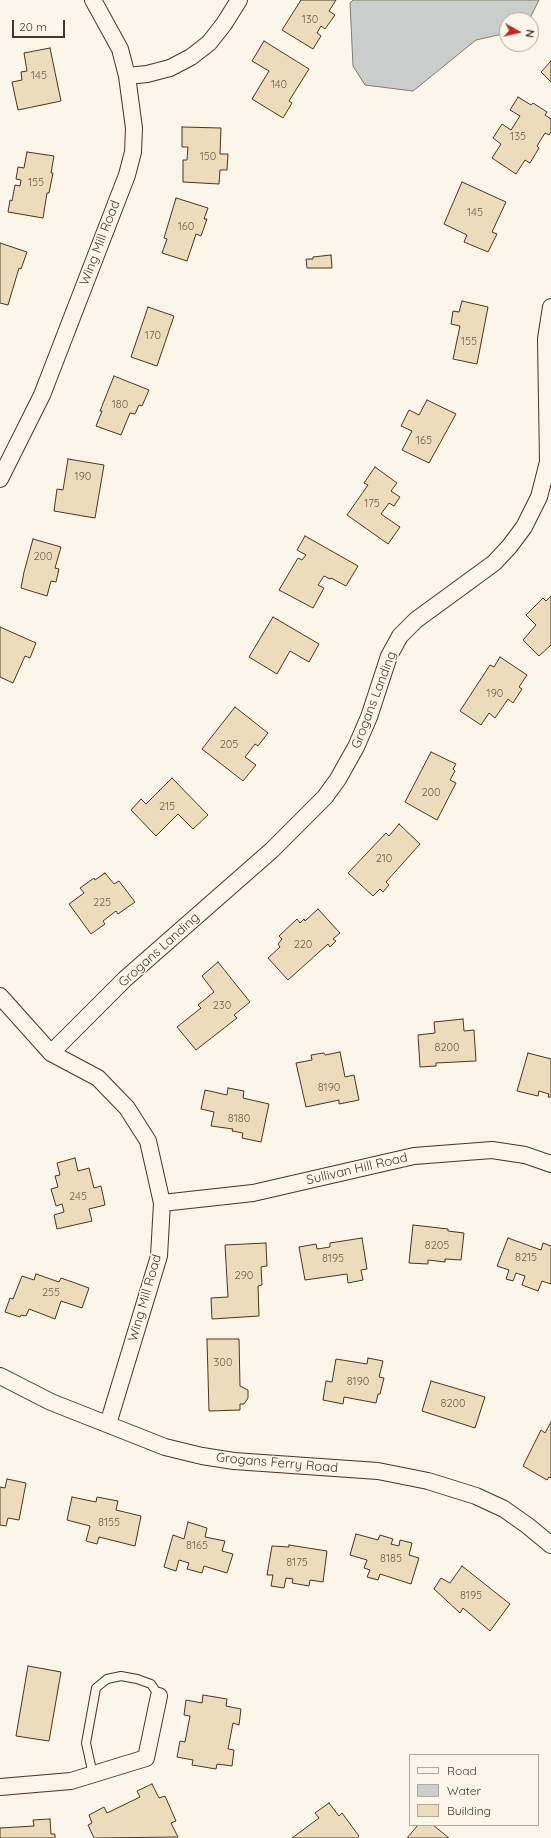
<!DOCTYPE html>
<html>
<head>
<meta charset="utf-8">
<style>
  body { margin:0 }
  #map { position:relative; width:551px; height:1838px; overflow:hidden; background:#fbf6e9; font-family:Quicksand,sans-serif }
  canvas { display:block }
  .legend { position:absolute; left:409px; top:1754px; width:130px; height:72px; box-sizing:border-box; background:#fbf6e9; border:1px solid #b4a999; margin:0; padding:5px 7px; list-style:none; font-size:12px; color:#4a3520 }
  .legend li { display:flex; align-items:center; gap:8px; height:20px }
  .legend b { width:20px; border:1px solid #b4a999 }
  .north { position:absolute; left:499px; top:12px; width:40px; height:40px; box-sizing:border-box; background:#fbf6e9; border:1px solid #b4a999; border-radius:50%; rotate:98deg; font-size:11px; font-weight:700; line-height:16px; text-align:center; color:#4a3520 }
  .north::after { content:''; display:block; margin:auto; width:14px; height:18px; background:#c62828; clip-path:polygon(50% 0,100% 100%,50% 72%,0 100%) }
  .scale { position:absolute; left:12px; top:20px; width:53px; height:18px; box-sizing:border-box; border:2px solid #4a3520; border-top:0; padding-left:5px; font-size:12px; line-height:14px; white-space:nowrap; color:#4a3520; -webkit-text-stroke:3px #fbf6e9; paint-order:stroke }
</style>
</head>
<body>
<div id="map">
<canvas width="551" height="1838"></canvas>
<ul class="legend">
<li><b style="height:5px;background:#fbf6e9"></b>Road</li>
<li><b style="height:11px;background:#c9cecd"></b>Water</li>
<li><b style="height:11px;background:#ecdcbc"></b>Building</li>
</ul>
<div class="north">N</div>
<div class="scale">20 m</div>
</div>
<script>
const g = document.querySelector('canvas').getContext('2d');
g.lineJoin = 'round';
function fillPath(path, color) { g.fillStyle = color; g.fill(path, 'evenodd'); }
const toPath = rows => new Path2D(rows.map(r => 'M' + r).join(''));
function trace(path, color, width, dash) { g.strokeStyle = color; g.lineWidth = width; g.lineCap = dash ? 'butt' : 'round'; g.setLineDash(dash || []); g.stroke(path); }
function label(font, color, halo, rows, align = 'center') {
  g.font = font + ' Quicksand,sans-serif'; g.lineWidth = 3; g.setLineDash([]); g.textBaseline = 'middle'; g.strokeStyle = halo; g.fillStyle = color; for (const [text, x, y, turn = 0] of rows) {
    g.save(); g.translate(x, y); g.rotate((+turn || 0) * Math.PI / 180); g.textAlign = isNaN(turn) ? turn : align; if (halo) g.strokeText(text, 0, 0); g.fillText(text, 0, 0); g.restore();
  }
}
const water = toPath([
  [353,0,539,0,529,20,507,20,507,33,476,40,413,91,365,85,353,66,350,3,353,0]
]);
fillPath(water, '#c9cecd');
trace(water, '#887966', 1);
const building = toPath([
  [301,0,336,0,329,11,335,15,325,29,321,26,317,33,321,36,313,49,282,30,301,0],
  [264,41,309,69,289,101,292,103,283,118,252,99,269,71,252,61,264,41],
  [50,48,61,101,18,110,12,82,22,80,21,72,27,71,24,53,50,48],
  [551,61,551,82,541,72,551,61],
  [518,97,531,105,533,103,547,112,545,115,551,119,551,132,549,135,545,133,537,146,539,148,530,163,525,160,516,174,492,158,501,144,493,138,502,124,511,130,520,116,510,110,518,97],
  [182,127,221,128,220,154,228,154,227,170,220,170,219,184,183,182,183,160,187,160,188,147,182,147,182,127],
  [27,152,54,156,51,173,53,173,49,193,47,193,43,218,8,212,10,200,12,201,15,185,20,186,21,180,16,179,18,167,24,168,27,152],
  [462,182,506,202,492,232,497,234,488,252,464,242,467,235,444,224,462,182],
  [176,198,208,208,204,219,207,219,201,236,196,234,187,261,162,253,167,239,164,238,176,198],
  [0,243,27,252,21,269,19,268,8,305,0,303,0,243],
  [331,255,332,268,307,268,306,259,313,259,313,257,331,255],
  [462,301,488,307,477,364,453,359,460,326,451,324,453,311,459,312,462,301],
  [148,307,174,316,157,366,131,357,148,307],
  [114,376,149,390,142,406,139,405,135,414,130,413,121,435,96,426,102,411,100,411,114,376],
  [427,400,456,414,429,463,402,450,412,431,401,426,409,410,419,415,427,400],
  [68,459,104,465,95,518,54,511,57,489,63,490,68,459],
  [375,467,397,483,391,491,400,497,394,506,389,503,381,514,400,527,388,544,347,515,368,485,364,483,375,467],
  [305,536,358,566,346,586,331,578,330,579,324,576,318,585,324,588,313,608,279,590,298,558,302,560,306,555,297,550,305,536],
  [33,539,61,547,55,568,59,569,56,582,51,581,47,596,21,588,24,572,33,539],
  [551,596,551,645,539,656,523,640,536,625,526,615,543,598,546,601,551,596],
  [273,617,319,644,309,662,290,651,277,674,249,657,273,617],
  [0,627,36,643,30,658,25,656,13,683,0,677,0,627],
  [500,657,527,675,519,687,522,689,513,703,508,699,495,718,489,713,481,725,460,711,490,665,494,667,500,657],
  [235,707,268,733,258,746,255,744,245,757,256,765,243,781,202,749,235,707],
  [431,752,456,764,453,769,455,771,450,780,456,783,437,820,405,802,431,752],
  [172,778,208,815,193,829,178,814,156,836,131,810,141,799,146,804,172,778],
  [399,824,420,844,386,882,389,885,383,892,380,889,373,896,348,873,386,833,389,836,399,824],
  [105,873,114,884,119,881,135,902,118,914,116,911,103,921,105,924,91,934,69,904,84,893,80,888,94,878,95,880,105,873],
  [318,909,340,933,333,939,336,941,330,947,328,944,288,980,268,958,280,947,278,944,282,939,279,936,297,919,300,923,304,919,305,921,318,909],
  [218,962,250,1002,234,1015,237,1018,196,1050,177,1027,201,1008,198,1005,214,992,202,976,218,962],
  [463,1019,464,1031,474,1030,476,1061,436,1063,436,1066,420,1067,418,1035,435,1033,434,1022,463,1019],
  [340,1052,345,1077,354,1075,359,1100,339,1104,339,1100,306,1107,296,1063,312,1060,311,1055,324,1053,325,1055,340,1052],
  [528,1053,551,1059,551,1097,548,1097,549,1094,539,1091,538,1096,517,1091,528,1053],
  [228,1088,244,1091,243,1098,269,1104,261,1142,242,1138,243,1133,232,1131,233,1129,211,1126,214,1112,201,1109,205,1090,227,1095,228,1088],
  [75,1158,78,1171,89,1168,94,1188,101,1186,105,1205,89,1209,92,1221,57,1229,54,1215,64,1212,62,1204,56,1206,51,1189,58,1187,55,1176,60,1175,57,1163,75,1158],
  [413,1225,448,1229,448,1231,464,1233,461,1260,445,1259,445,1262,428,1260,428,1264,409,1263,413,1225],
  [362,1238,367,1269,361,1270,363,1280,348,1283,347,1274,305,1280,299,1247,316,1244,317,1249,330,1247,330,1243,362,1238],
  [508,1238,541,1250,543,1243,551,1246,551,1284,542,1281,538,1291,522,1285,525,1276,516,1273,513,1281,506,1279,509,1270,497,1266,508,1238],
  [266,1243,267,1266,261,1267,262,1285,258,1286,259,1316,212,1319,211,1298,228,1297,225,1245,266,1243],
  [36,1274,59,1282,61,1278,89,1288,82,1308,61,1301,55,1319,29,1309,26,1316,21,1315,20,1317,5,1312,10,1298,13,1299,22,1276,34,1280,36,1274],
  [207,1339,239,1339,240,1386,248,1390,248,1398,244,1404,240,1404,240,1410,209,1411,207,1339],
  [368,1358,383,1361,379,1377,384,1378,380,1394,378,1394,376,1403,344,1397,343,1404,323,1400,326,1381,332,1382,336,1359,367,1364,368,1358],
  [431,1381,485,1397,475,1428,422,1411,431,1381],
  [551,1422,551,1478,549,1477,547,1480,523,1466,541,1430,545,1433,551,1422],
  [7,1479,26,1483,19,1520,8,1518,6,1526,0,1525,0,1487,5,1488,7,1479],
  [72,1497,96,1502,97,1497,118,1501,116,1510,141,1516,135,1546,99,1537,97,1544,86,1541,90,1526,67,1520,72,1497],
  [188,1522,207,1528,205,1537,225,1541,222,1551,233,1554,227,1573,204,1566,202,1573,187,1569,189,1563,179,1560,176,1571,164,1567,173,1535,184,1539,188,1522],
  [356,1534,378,1540,380,1535,393,1539,391,1544,399,1546,400,1540,412,1543,409,1555,419,1558,411,1584,380,1574,378,1580,367,1577,370,1570,364,1568,367,1560,350,1555,356,1534],
  [289,1545,327,1551,323,1582,310,1580,309,1586,292,1583,293,1579,286,1578,284,1588,271,1586,273,1575,267,1575,272,1546,289,1547,289,1545],
  [462,1566,510,1604,490,1631,463,1608,460,1613,434,1589,441,1578,450,1583,462,1566],
  [28,1666,61,1672,49,1741,16,1736,28,1666],
  [203,1695,227,1699,226,1706,241,1709,239,1725,233,1723,228,1749,234,1750,232,1766,217,1764,216,1769,192,1765,193,1760,177,1757,180,1741,185,1742,190,1716,184,1715,186,1700,202,1703,203,1695],
  [152,1784,159,1798,165,1796,176,1821,171,1823,178,1837,94,1838,88,1825,92,1823,89,1815,104,1807,107,1813,140,1797,137,1791,152,1784],
  [329,1803,339,1816,342,1813,359,1836,357,1838,292,1838,319,1818,315,1813,329,1803],
  [50,1819,51,1834,55,1834,55,1838,0,1838,0,1828,34,1826,33,1820,50,1819],
  [418,1825,433,1825,449,1838,407,1838,418,1825]
]);
fillPath(building, '#ecdcbc');
trace(building, '#4a3520', 1);
const service = toPath([
  [93,1775,86,1743,96,1688,107,1679,121,1676,137,1679,151,1684,159,1696]
]);
const minor = toPath([
  [127,76,147,74,170,68,191,57,209,43,224,24,239,0],
  [0,479,42,395,127,175,133,152,134,128,127,76,120,49,93,0],
  [0,996,51,1053,98,1078,127,1108,148,1141,162,1203,159,1256,108,1424],
  [51,1053,125,979,272,850,325,797,338,779,356,747,369,717,389,656,400,636,416,620,494,563,509,547,524,527,539,497,548,462,546,339,551,307],
  [162,1203,253,1193,414,1156,492,1150,525,1155,551,1164],
  [0,1376,51,1402,165,1447,202,1456,234,1461,378,1471,428,1481,476,1496,504,1509,528,1526,551,1545],
  [0,1787,71,1781,146,1758,159,1696]
]);
trace(service, '#4a3520', 10);
trace(minor, '#4a3520', 18);
trace(service, '#fbf6e9', 8);
trace(minor, '#fbf6e9', 16);
label('11px', '#725f47', null, [
  ["130",310,20],
  ["145",39,76],
  ["140",279,85],
  ["135",518,137],
  ["150",208,157],
  ["155",36,183],
  ["145",475,213],
  ["160",186,227],
  ["170",153,336],
  ["155",469,342],
  ["180",120,405],
  ["165",424,441],
  ["190",83,477],
  ["175",372,504],
  ["200",43,557],
  ["190",495,694],
  ["205",229,745],
  ["200",431,793],
  ["215",167,807],
  ["210",384,859],
  ["225",102,903],
  ["220",303,945],
  ["230",222,1006],
  ["8200",447,1048],
  ["8190",329,1088],
  ["8180",239,1119],
  ["245",78,1197],
  ["8205",437,1246],
  ["8215",526,1258],
  ["8195",333,1259],
  ["290",244,1276],
  ["255",51,1293],
  ["300",223,1363],
  ["8190",358,1382],
  ["8200",453,1404],
  ["8155",109,1523],
  ["8165",197,1546],
  ["8185",391,1559],
  ["8175",297,1563],
  ["8195",471,1596]
]);
label('13px', '#4a3520', '#fbf6e9', [
  ["Wing Mill Road",100,243,-69],
  ["Grogans Landing",374,700,-69],
  ["Grogans Landing",159,950,-42],
  ["Sullivan Hill Road",357,1169,-13],
  ["Wing Mill Road",145,1298,-74],
  ["Grogans Ferry Road",277,1463,5]
]);
</script>
</body>
</html>
